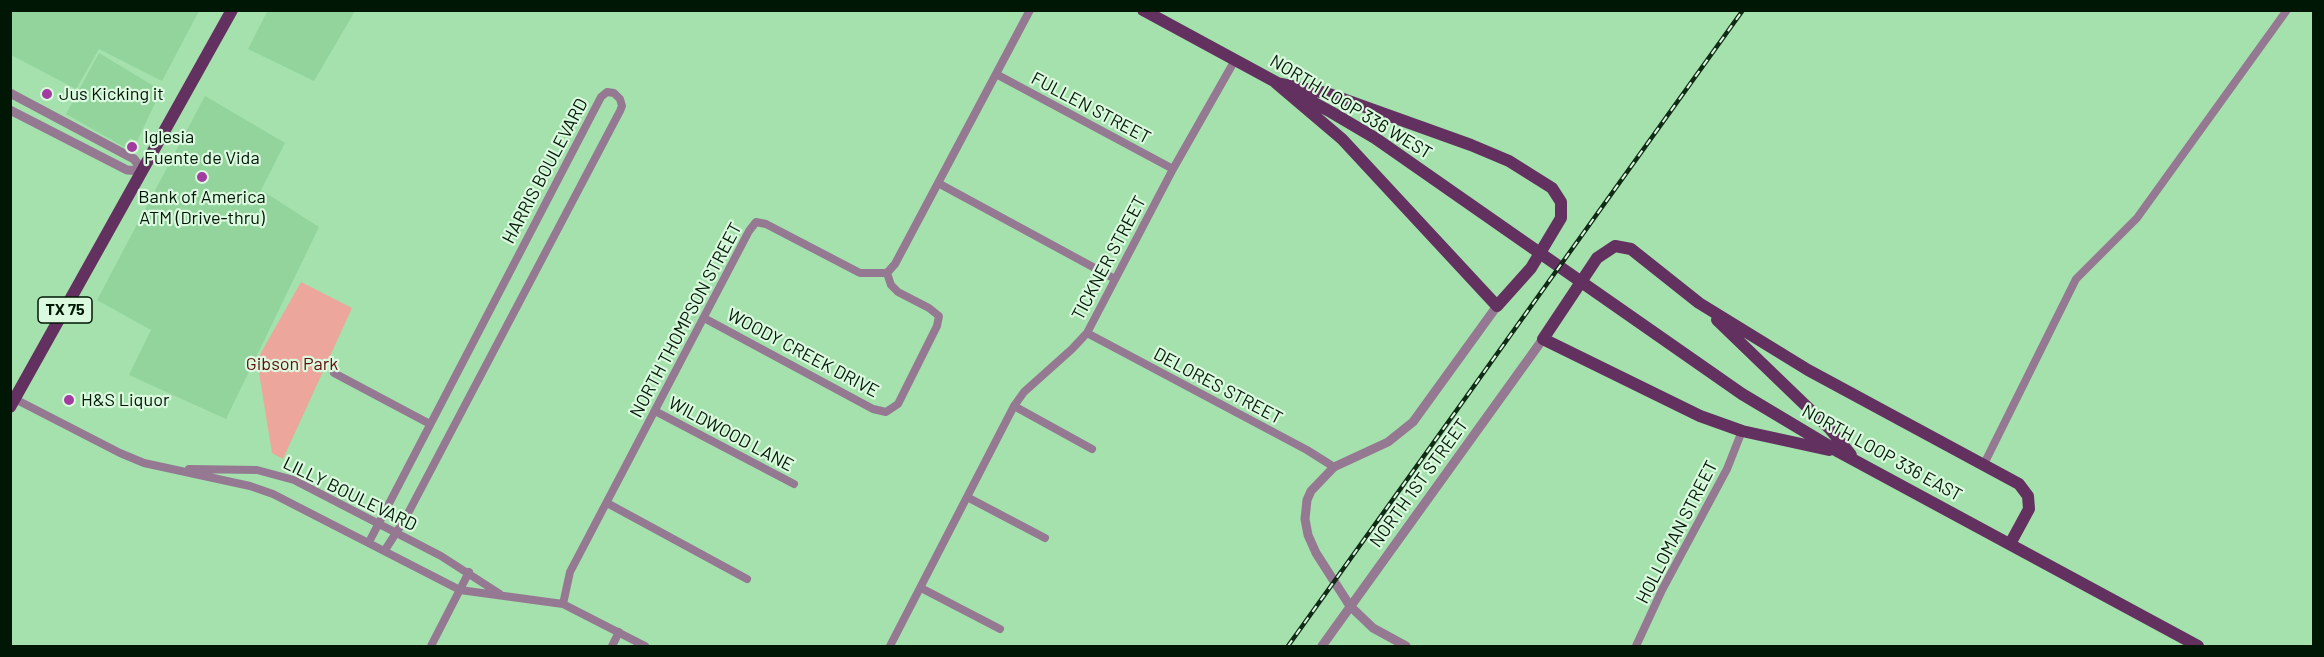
<!DOCTYPE html>
<html>
<head>
<meta charset="utf-8">
<style>
  body { margin:0 }
  #map { position:relative; width:2324px; height:657px; overflow:hidden; background:#a4e1ac; font-family:Barlow,sans-serif }
  canvas { display:block }
  .frame { position:absolute; inset:0; border:12px solid #011705; pointer-events:none }
</style>
</head>
<body>
<div id="map">
<canvas width="2324" height="657"></canvas>
<div class="frame"></div>
</div>
<script>
const g = document.querySelector('canvas').getContext('2d');
g.lineJoin = 'round';
function fillPath(path, color) { g.fillStyle = color; g.fill(path, 'evenodd'); }
const toPath = rows => new Path2D(rows.map(r => 'M' + r).join(''));
function trace(path, color, width, dash) { g.strokeStyle = color; g.lineWidth = width; g.lineCap = dash ? 'butt' : 'round'; g.setLineDash(dash || []); g.stroke(path); }
function label(font, color, halo, rows, align = 'center') {
  g.font = font + ' Barlow,sans-serif'; g.lineWidth = 4.5; g.setLineDash([]); g.textBaseline = 'middle'; g.strokeStyle = halo; g.fillStyle = color; for (const [text, x, y, turn = 0] of rows) {
    g.save(); g.translate(x, y); g.rotate((+turn || 0) * Math.PI / 180); g.textAlign = isNaN(turn) ? turn : align; if (halo) g.strokeText(text, 0, 0); g.fillText(text, 0, 0); g.restore();
  }
}
fillPath(toPath([
  [268,10,355,10,355,11,314,81,248,49],
  [10,11,11,10,199,11,162,81,99,49,76,89,11,55],
  [99,53,157,88,160,93,137,141,130,138,126,148,66,114],
  [205,96,285,143,261,190,319,227,226,419,129,375,151,330,97,300]
]), '#92d49c');
fillPath(toPath([
  [301,282,352,308,283,459,272,453,257,360]
]), '#eda69c');
trace(toPath([
  [996,74,1173,169],
  [938,183,1115,279],
  [704,318,873,409,886,412,898,404,937,326,939,316,929,308,898,292,891,285,887,273],
  [1087,333,1307,450,1334,467],
  [334,373,430,424],
  [15,399,120,453,144,463,250,486,273,494,460,590,563,604,645,646],
  [1014,406,1092,449],
  [655,411,794,484],
  [1984,464,2076,279,2137,218,2287,10],
  [189,469,257,470,294,480,441,556,500,594],
  [967,497,1045,538],
  [607,503,747,579],
  [369,542,601,97,607,92,614,93,620,99,622,106,620,111,405,519,385,550],
  [921,588,1000,629],
  [563,604,570,572,749,231,756,222,766,224,860,273,887,273,895,264,1030,10],
  [431,646,469,572],
  [612,646,619,632],
  [890,646,1014,406,1024,392,1072,349,1087,333,1173,169,1235,60],
  [1636,646,1662,590,1727,469,1742,431]
]), '#957993', 8);
trace(toPath([
  [10,93,134,159,143,171],
  [10,110,127,170,143,171],
  [1322,646,1543,339],
  [1406,646,1373,628,1350,606,1316,553,1308,535,1305,519,1307,500,1311,491,1334,467,1388,442,1413,422,1497,306]
]), '#957993', 9);
trace(toPath([
  [1143,10,1331,112,1375,138,1742,394,1839,452,2198,646],
  [1276,83,1326,93,1471,145,1509,161,1552,188,1561,202,1561,218,1531,268,1497,306,1342,139,1276,83],
  [1717,320,1830,429,1851,455],
  [10,407,232,10],
  [1829,450,1742,431,1700,416,1543,339,1597,258,1615,246,1631,249,1699,303,1808,370,2019,484,2028,496,2029,509,2010,544]
]), '#623160', 12);
const rail = toPath([
  [1288,646,1743,10]
]);
trace(rail, '#112b16', 4.5);
trace(rail, '#dbf9de', 2, [7]);
for (const [x, y, r, color] of [
  [47,94,6,"#a23ca0"],
  [132,147,6,"#a23ca0"],
  [202,177,6,"#a23ca0"],
  [69,400,6,"#a23ca0"]
]) { const dot = new Path2D(); dot.arc(x, y, r, 0, 2 * Math.PI); g.fillStyle = color; g.fill(dot); trace(dot, '#dbf9de', 2); }
for (const [x, y, w] of [
  [65,310,54]
]) { const box = new Path2D(); box.roundRect(x - w / 2, y - 13, w, 26, 4.5); g.fillStyle = '#dbf9de'; g.fill(box); trace(box, '#011705', 1.5); }
label('bold 16px', '#011705', null, [
  ["TX 75",65,310]
]);
label('18px', '#011705', '#dbf9de', [
  ["Jus Kicking it",59,94],
  ["Iglesia",144,137],
  ["Fuente de Vida",144,158],
  ["Bank of America",202,197,"center"],
  ["ATM (Drive-thru)",202,218,"center"],
  ["H&S Liquor",81,400]
], 'left');
label('18px', '#011705', '#dbf9de', [
  ["NORTH LOOP 336 WEST",1351,107,31],
  ["FULLEN STREET",1091,108,28],
  ["HARRIS BOULEVARD",545,171,-62],
  ["TICKNER STREET",1109,258,-62],
  ["NORTH THOMPSON STREET",686,320,-62],
  ["WOODY CREEK DRIVE",803,353,28],
  ["DELORES STREET",1218,386,28],
  ["WILDWOOD LANE",731,434,28],
  ["NORTH LOOP 336 EAST",1882,453,29],
  ["NORTH 1ST STREET",1419,483,-54],
  ["LILLY BOULEVARD",350,494,26],
  ["HOLLOMAN STREET",1677,532,-63]
]);
label('18px', '#610e0b', '#dbf9de', [
  ["Gibson Park",292,364]
]);
</script>
</body>
</html>
